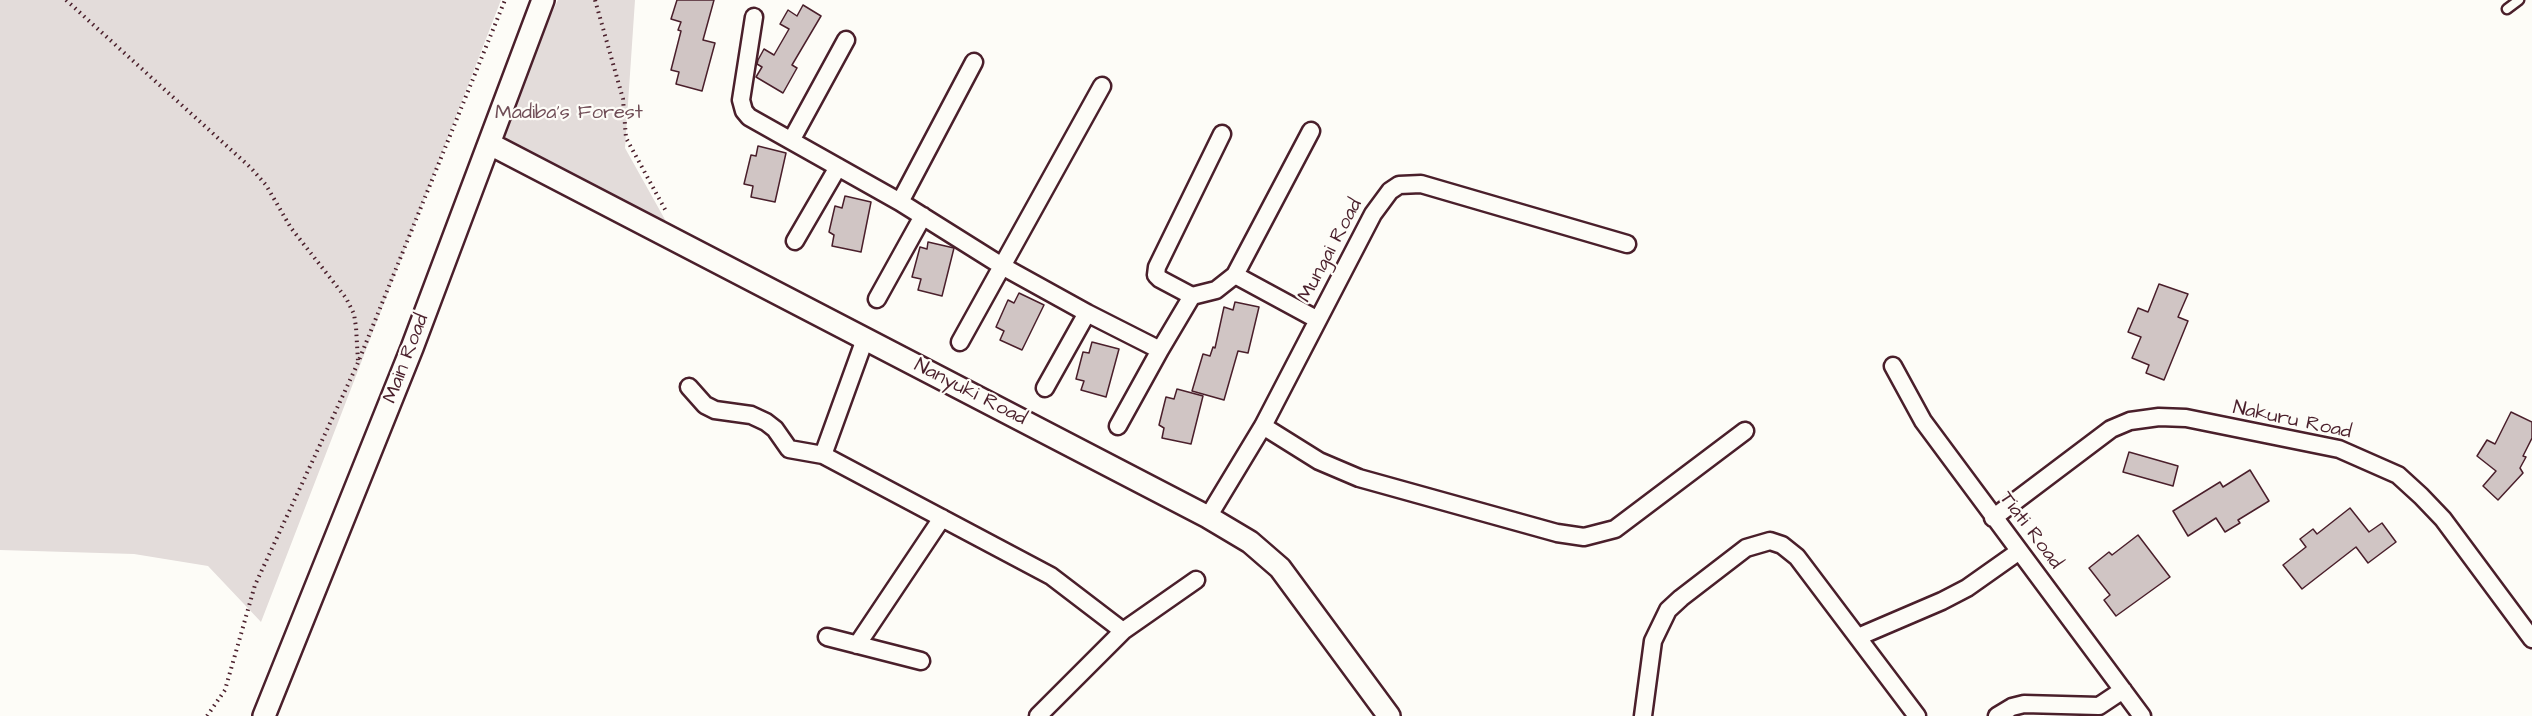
<!DOCTYPE html>
<html>
<head>
<meta charset="utf-8">
<style>
  body { margin:0 }
  canvas { display:block; background:#fdfcf7 }
</style>
</head>
<body>
<canvas width="2532" height="716"></canvas>
<script>
const g = document.querySelector('canvas').getContext('2d');
g.lineJoin = 'round';
function fillPath(path, color) { g.fillStyle = color; g.fill(path, 'evenodd'); }
const toPath = rows => new Path2D(rows.map(r => 'M' + r).join(''));
function trace(path, color, width, dash) { g.strokeStyle = color; g.lineWidth = width; g.lineCap = dash ? 'butt' : 'round'; g.setLineDash(dash || []); g.stroke(path); }
function label(font, color, halo, rows, align = 'center') {
  g.font = font + ' "Architects Daughter",sans-serif'; g.lineWidth = 4.5; g.setLineDash([]); g.textBaseline = 'middle'; g.strokeStyle = halo; g.fillStyle = color; for (const [text, x, y, turn = 0] of rows) {
    g.save(); g.translate(x, y); g.rotate((+turn || 0) * Math.PI / 180); g.textAlign = isNaN(turn) ? turn : align; if (halo) g.strokeText(text, 0, 0); g.fillText(text, 0, 0); g.restore();
  }
}
fillPath(toPath([
  [0,0,501,0,261,622,208,566,134,554,0,550],
  [558,0,635,0,625,148,668,225,513,151,503,137,503,118]
]), '#e3dcda');
const building = toPath([
  [677,0,714,0,703,40,715,43,702,91,676,84,679,72,671,70,681,31,678,30,681,22,671,19,677,0],
  [803,5,821,16,792,65,797,68,783,93,756,77,762,67,757,64,758,60,764,49,774,55,789,29,780,24,788,10,797,16,803,5],
  [758,146,786,153,775,202,751,197,753,186,744,184,751,155,756,156,758,146],
  [845,196,871,202,861,252,832,246,834,235,829,232,835,206,842,208,845,196],
  [928,242,954,248,942,296,918,290,921,279,912,277,920,247,927,249,928,242],
  [2159,284,2188,294,2178,317,2188,321,2164,380,2146,373,2149,365,2132,358,2141,337,2128,332,2138,308,2148,312,2159,284],
  [1019,293,1044,305,1022,350,1000,340,1004,331,996,327,1008,300,1014,303,1019,293],
  [1235,302,1259,307,1248,353,1238,351,1224,400,1192,391,1203,354,1210,356,1213,347,1215,348,1224,307,1233,310,1235,302],
  [1092,342,1119,349,1106,397,1081,390,1084,381,1076,379,1083,352,1089,353,1092,342],
  [1177,389,1203,396,1191,444,1162,438,1164,428,1159,425,1166,397,1174,399,1177,389],
  [2511,412,2532,422,2532,438,2523,456,2526,457,2520,468,2523,473,2498,500,2483,486,2496,471,2477,456,2487,440,2495,444,2511,412],
  [2129,452,2178,466,2173,486,2123,472,2129,452],
  [2250,470,2269,501,2238,520,2240,523,2225,532,2216,518,2188,536,2173,511,2220,482,2223,487,2250,470],
  [2350,508,2369,532,2382,523,2396,542,2368,563,2356,547,2302,589,2283,565,2306,547,2300,539,2313,529,2317,534,2350,508],
  [2138,535,2170,577,2116,616,2104,600,2110,595,2089,568,2109,552,2112,555,2138,535]
]);
fillPath(building, '#d0c5c4');
trace(building, '#4a1f2b', 1.5);
const service = toPath([
  [2507,9,2519,0]
]);
const minor = toPath([
  [754,17,741,100,744,111,749,117,900,202,1002,266,1087,313,1160,350,1192,296,1216,290,1235,275,1318,320],
  [792,139,846,40],
  [900,202,974,62],
  [795,241,838,167],
  [1235,275,1311,131],
  [1192,296,1160,279,1156,275,1157,267,1222,134],
  [877,299,923,216],
  [960,342,1102,86],
  [1893,366,1923,421,2142,716],
  [689,387,705,405,715,410,751,415,766,422,775,429,789,449,823,455,1051,576,1123,631,1038,716],
  [1045,388,1087,313],
  [1118,426,1160,350],
  [1263,426,1319,461,1359,478,1557,533,1584,537,1615,529,1745,431],
  [823,455,865,339],
  [1208,517,1263,426,1373,214,1390,191,1399,185,1421,184,1627,244],
  [1993,518,2111,429,2130,421,2159,417,2186,418,2339,449,2398,475,2421,496,2443,519,2532,639],
  [1123,631,1196,580],
  [827,637,921,661],
  [1858,637,1942,601,1967,588,2018,552],
  [857,645,942,518],
  [1643,716,1653,641,1668,610,1681,598,1746,548,1770,541,1782,545,1797,557,1917,716],
  [1997,716,2012,707,2024,704,2099,706,2123,690]
]);
const tertiary = toPath([
  [490,144,1208,517,1250,542,1280,568,1389,716],
  [264,716,412,348,543,0]
]);
trace(service, '#4a1f2b', 13);
trace(minor, '#4a1f2b', 21);
trace(tertiary, '#4a1f2b', 26);
trace(toPath([
  [66,0,251,168,266,185,291,228,346,298,354,314,356,327,358,361],
  [595,0,623,99,626,138,667,213],
  [207,716,225,690,255,585,357,365,505,0]
]), '#4a1f2b', 4, [1.5, 4.5]);
trace(service, '#fdfcf7', 8);
trace(minor, '#fdfcf7', 16);
trace(tertiary, '#fdfcf7', 21);
label('20px', '#704e57', '#fdfcf7', [
  ["Madiba's Forest",569,114]
]);
label('20px', '#4a1f2b', '#fdfcf7', [
  ["Mungai Road",1331,251,-62],
  ["Main Road",407,359,-69],
  ["Nanyuki Road",970,393,27],
  ["Nakuru Road",2292,421,12],
  ["Tiati Road",2030,531,53]
]);
</script>
</body>
</html>
